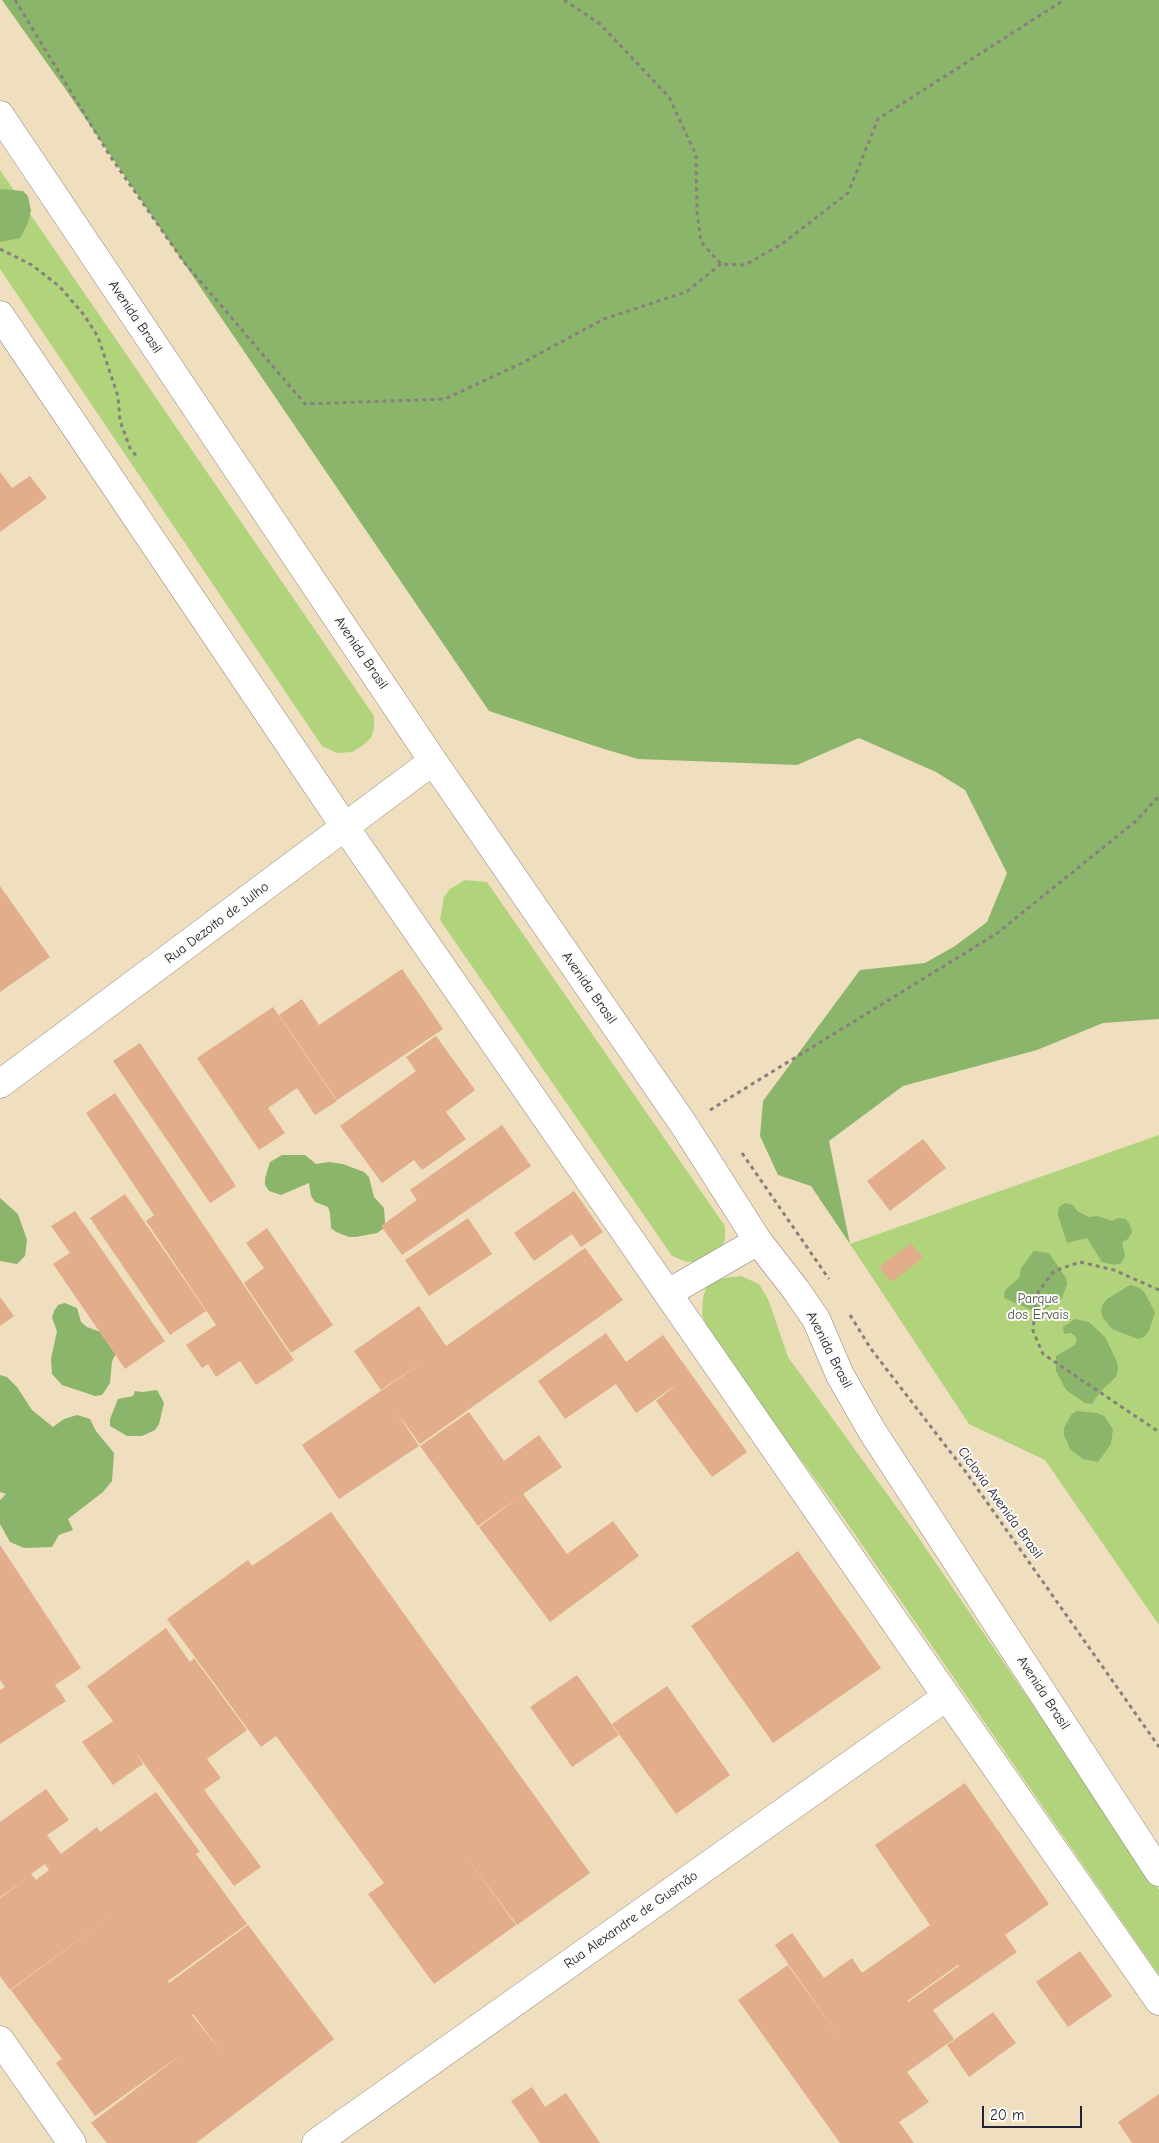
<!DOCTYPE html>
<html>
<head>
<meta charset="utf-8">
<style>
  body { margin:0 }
  #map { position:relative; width:1159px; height:2143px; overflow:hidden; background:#efdfbe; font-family:"Comic Neue",sans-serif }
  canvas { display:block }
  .scale { position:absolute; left:982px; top:2106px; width:100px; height:22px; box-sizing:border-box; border:2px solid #22223b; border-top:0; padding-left:6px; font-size:15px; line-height:18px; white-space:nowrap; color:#22223b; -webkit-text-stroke:4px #fdfcf7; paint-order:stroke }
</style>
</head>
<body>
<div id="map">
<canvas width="1159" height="2143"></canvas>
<div class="scale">20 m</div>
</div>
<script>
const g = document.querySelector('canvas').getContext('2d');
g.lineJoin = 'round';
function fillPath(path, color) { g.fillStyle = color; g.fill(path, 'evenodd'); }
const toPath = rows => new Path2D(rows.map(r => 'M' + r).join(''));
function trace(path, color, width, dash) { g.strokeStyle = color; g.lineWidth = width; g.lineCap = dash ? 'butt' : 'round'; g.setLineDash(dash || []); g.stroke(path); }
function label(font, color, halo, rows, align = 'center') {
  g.font = font + ' "Comic Neue",sans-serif'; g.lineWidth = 4; g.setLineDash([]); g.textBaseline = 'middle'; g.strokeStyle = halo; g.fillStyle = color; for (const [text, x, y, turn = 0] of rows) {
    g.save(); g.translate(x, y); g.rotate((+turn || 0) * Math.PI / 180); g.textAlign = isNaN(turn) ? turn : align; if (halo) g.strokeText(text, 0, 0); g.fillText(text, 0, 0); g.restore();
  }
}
fillPath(toPath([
  [0,170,374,716,374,728,371,738,362,746,352,752,337,753,322,746,0,269],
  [465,880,487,882,725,1226,725,1238,722,1248,703,1262,687,1262,672,1256,440,920,444,897,450,889],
  [1159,1135,1159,1625,1045,1460,969,1424,850,1244],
  [741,1276,759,1284,769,1301,788,1357,916,1534,1159,1890,1159,1975,838,1510,715,1343,702,1315,703,1298,706,1288,717,1279]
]), '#b0d37c');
fillPath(toPath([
  [2,0,1159,0,1159,1019,1103,1023,1037,1050,903,1086,829,1141,850,1244,811,1186,778,1175,760,1136,763,1101,860,970,925,963,955,946,987,922,1007,873,965,790,936,772,859,738,797,765,638,759,604,749,489,711,66,90],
  [0,189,23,191,28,196,31,211,27,225,20,238,0,242],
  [282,1155,305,1155,316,1164,329,1162,343,1164,364,1172,369,1177,374,1197,384,1208,385,1222,383,1229,377,1233,356,1237,349,1237,336,1232,331,1228,330,1213,328,1207,315,1202,311,1196,309,1183,281,1195,269,1191,265,1185,265,1178,270,1162],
  [0,1198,18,1214,27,1240,25,1256,17,1264,0,1261],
  [1065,1203,1073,1205,1077,1211,1089,1217,1098,1216,1112,1221,1118,1218,1126,1219,1130,1225,1132,1232,1128,1239,1122,1242,1125,1256,1121,1263,1115,1265,1102,1262,1087,1238,1067,1243,1058,1215,1059,1207],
  [1034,1251,1049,1253,1066,1278,1067,1284,1062,1298,1043,1310,1031,1310,1004,1298,1005,1290,1019,1278,1021,1268],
  [1130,1285,1138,1287,1144,1292,1155,1312,1149,1331,1144,1337,1138,1339,1112,1329,1103,1318,1101,1312,1102,1305,1107,1299],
  [65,1303,77,1308,81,1322,87,1327,101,1332,116,1354,112,1361,110,1383,102,1395,95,1396,62,1385,52,1374,51,1359,57,1331,52,1318,54,1311,58,1305],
  [1075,1319,1089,1322,1105,1337,1117,1362,1118,1369,1116,1377,1100,1392,1092,1404,1085,1403,1066,1390,1056,1371,1056,1356,1075,1345,1077,1338,1071,1333,1064,1334,1063,1327],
  [0,1375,7,1377,17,1387,32,1410,53,1427,64,1419,77,1415,90,1419,96,1431,114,1453,112,1481,103,1492,68,1519,73,1530,59,1535,52,1547,24,1548,10,1542,0,1524,0,1500,6,1494,0,1492],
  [157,1390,164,1403,159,1424,155,1430,142,1436,127,1436,110,1426,110,1419,118,1399,133,1396,135,1391,142,1392],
  [1077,1411,1097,1413,1104,1416,1113,1429,1111,1444,1098,1462,1083,1459,1070,1449,1064,1435,1064,1428,1071,1415]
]), '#8cb56c');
fillPath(toPath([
  [0,472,12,488,30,476,47,498,0,532],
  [0,886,50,957,0,992],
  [402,969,443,1029,337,1100,279,1015,302,999,319,1025],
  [273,1007,337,1101,315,1115,297,1088,268,1108,285,1133,259,1150,197,1058],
  [436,1036,475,1090,446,1112,466,1139,422,1170,414,1160,382,1183,340,1126,416,1071,406,1057],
  [140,1043,236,1186,210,1203,113,1061],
  [115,1093,294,1360,256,1385,240,1361,216,1377,208,1364,202,1368,186,1345,216,1325,146,1221,154,1215,86,1113],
  [502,1125,531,1166,402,1255,381,1226,417,1200,410,1190],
  [923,1139,946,1168,890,1211,867,1181],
  [574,1191,603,1232,581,1247,572,1234,534,1261,514,1233],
  [125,1194,206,1311,170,1335,90,1218],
  [75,1211,165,1341,125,1369,53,1264,70,1253,51,1226],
  [468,1218,492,1254,429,1296,405,1260],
  [267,1228,333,1325,291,1353,244,1283,264,1268,246,1243],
  [911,1243,923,1258,891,1282,879,1267],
  [585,1248,623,1300,420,1444,395,1410,419,1446,339,1499,302,1445,432,1356,381,1390,354,1351,419,1306,446,1346],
  [0,1297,14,1316,0,1326],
  [606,1333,626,1362,663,1335,747,1452,712,1477,656,1401,679,1383,636,1413,616,1384,565,1419,538,1381],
  [469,1412,504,1461,539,1435,562,1467,523,1494,567,1554,613,1521,639,1556,550,1622,479,1527,519,1497,478,1526,420,1446],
  [331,1512,590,1873,517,1925,460,1848,516,1925,434,1984,368,1894,384,1883,276,1736,261,1747,167,1619,248,1560,252,1566],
  [0,1545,81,1668,55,1685,66,1701,0,1744,0,1690,5,1687,0,1680],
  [798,1551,881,1668,773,1743,691,1626],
  [166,1628,190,1662,194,1658,247,1730,207,1759,221,1778,204,1790,261,1867,234,1886,134,1750,143,1764,113,1785,82,1742,113,1721,87,1686],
  [577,1675,619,1735,572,1767,530,1707],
  [667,1686,730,1775,676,1814,612,1724],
  [965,1783,1049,1904,1005,1935,1017,1952,933,2010,954,2039,907,2072,929,2102,899,2122,914,2143,840,2143,738,2000,788,1965,845,2045,775,1945,792,1933,824,1978,852,1958,862,1973,930,1925,875,1845],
  [958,1965,959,1966,908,2002,907,2001],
  [46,1789,69,1820,47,1835,61,1854,97,1827,100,1832,156,1792,200,1852,196,1854,247,1924,168,1981,169,1983,248,1925,334,2039,196,2143,107,2143,91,2123,182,2054,95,2116,56,2063,62,2059,11,1990,128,1903,10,1990,0,1976,0,1898,29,1877,0,1897,0,1822],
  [45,1864,49,1870,36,1880,31,1874],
  [193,2014,222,2053,192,2015],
  [1080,1951,1112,1996,1068,2027,1036,1982],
  [993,2012,1016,2043,969,2077,947,2045],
  [532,2087,545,2107,566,2093,600,2143,540,2143,511,2101],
  [1159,2094,1159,2143,1132,2143,1118,2122]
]), '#e1ad8b');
const minor = toPath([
  [0,1084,433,761],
  [316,2143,946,1697]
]);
const major = toPath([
  [0,115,433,761,684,1125,758,1241,796,1290,816,1319,840,1375,872,1431,1159,1872],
  [0,315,345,827,915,1651,1159,2001],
  [668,1293,758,1241],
  [0,2040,72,2143]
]);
trace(minor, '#88807c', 29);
trace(major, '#88807c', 29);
trace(toPath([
  [15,0,110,156,184,262,305,404,445,399,522,363,604,319,686,292,721,264],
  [564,0,600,24,669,97,696,155,697,212,701,242,721,264,745,265,782,244,848,193,878,119,1064,0],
  [0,249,32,265,60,287,84,315,98,337,118,396,120,421,130,448,137,457],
  [710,1110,996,934,1136,821,1159,796],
  [742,1153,829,1279],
  [1159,1290,1114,1270,1080,1262,1054,1271,1036,1295,1033,1331,1043,1354,1159,1432],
  [850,1315,871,1349,965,1471,1159,1747]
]), '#88807c', 3, [4, 4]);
trace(minor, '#fff', 28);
trace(major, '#fff', 28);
label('14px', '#22223b', '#fdfcf7', [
  ["Avenida Brasil",135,317,56],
  ["Avenida Brasil",361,653,56],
  ["Rua Dezoito de Julho",217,923,-37],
  ["Avenida Brasil",589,988,55],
  ["Avenida Brasil",829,1350,63],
  ["Ciclovia Avenida Brasil",1000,1503,54],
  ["Avenida Brasil",1043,1693,57],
  ["Rua Alexandre de Gusmão",631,1920,-35]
]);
label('14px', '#4d574e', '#fdfcf7', [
  ["Parque",1038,1299],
  ["dos Ervais",1038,1315]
]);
</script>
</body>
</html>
